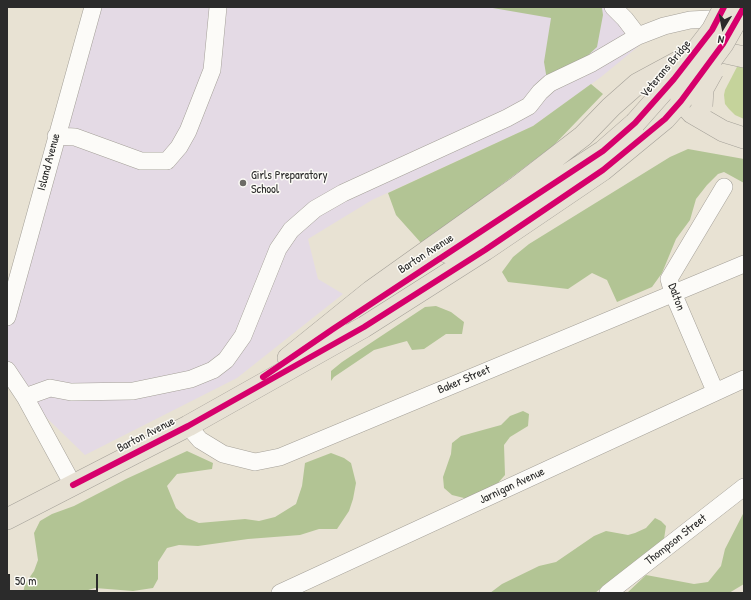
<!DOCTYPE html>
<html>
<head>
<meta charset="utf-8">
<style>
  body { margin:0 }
  #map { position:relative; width:751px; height:600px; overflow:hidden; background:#e8e2d3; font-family:"Patrick Hand",sans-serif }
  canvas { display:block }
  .frame { position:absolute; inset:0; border:8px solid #2b2b2b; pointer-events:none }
  .north { position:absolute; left:703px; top:8px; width:40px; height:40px; -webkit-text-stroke:3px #fdfcf7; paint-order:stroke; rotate:190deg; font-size:11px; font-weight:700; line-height:16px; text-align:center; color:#2b2b2b }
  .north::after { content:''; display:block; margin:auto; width:14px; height:18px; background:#2b2b2b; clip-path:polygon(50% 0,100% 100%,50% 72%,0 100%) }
  .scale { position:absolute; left:8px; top:574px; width:90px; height:18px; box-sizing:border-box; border:2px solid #2b2b2b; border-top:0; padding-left:5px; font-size:12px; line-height:14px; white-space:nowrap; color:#2b2b2b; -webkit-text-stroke:3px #fdfcf7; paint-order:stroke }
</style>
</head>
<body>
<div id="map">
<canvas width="751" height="600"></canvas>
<div class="frame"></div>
<div class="north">N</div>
<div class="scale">50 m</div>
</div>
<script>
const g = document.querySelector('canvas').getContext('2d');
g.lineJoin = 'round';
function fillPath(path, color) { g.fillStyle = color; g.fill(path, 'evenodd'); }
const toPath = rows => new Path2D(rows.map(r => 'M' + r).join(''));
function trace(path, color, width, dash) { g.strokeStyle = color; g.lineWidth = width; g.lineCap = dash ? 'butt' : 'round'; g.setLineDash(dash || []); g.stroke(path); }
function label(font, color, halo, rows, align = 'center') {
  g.font = font + ' "Patrick Hand",sans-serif'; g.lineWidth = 3; g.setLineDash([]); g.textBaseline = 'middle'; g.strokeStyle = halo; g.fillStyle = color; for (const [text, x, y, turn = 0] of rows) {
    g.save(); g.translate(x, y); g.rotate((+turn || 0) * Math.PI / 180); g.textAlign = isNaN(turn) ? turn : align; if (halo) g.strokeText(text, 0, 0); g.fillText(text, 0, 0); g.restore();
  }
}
fillPath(toPath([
  [93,7,613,7,638,36,640,45,601,77,533,126,372,200,308,239,318,279,343,294,237,378,85,455,25,397,7,370,7,318]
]), '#e4dae5');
fillPath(toPath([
  [739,63,744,65,744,119,735,115,729,109,725,104,724,95,725,90]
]), '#c5d39b');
fillPath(toPath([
  [487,7,600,7,602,8,603,15,597,47,584,59,547,80,544,62,551,18],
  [591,84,603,94,553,146,422,244,396,215,388,193,533,126],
  [688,149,744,159,744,183,724,172,718,174,707,185,696,199,690,220,676,239,662,273,652,287,617,302,607,280,592,273,568,289,508,282,502,272,513,257,529,244,670,157],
  [436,306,451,312,464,322,462,334,446,334,424,349,412,350,407,341,374,350,334,377,331,381,331,371,342,362,425,307],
  [523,411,529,414,528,426,510,437,504,445,505,475,498,483,468,499,452,495,444,488,443,477,451,454,452,443,461,436,501,425,510,416],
  [187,451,213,463,212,469,177,474,167,486,176,508,187,518,199,523,245,519,259,521,275,517,296,504,302,486,305,463,331,453,344,458,351,463,356,483,353,499,349,511,337,529,319,529,300,535,248,539,198,546,179,545,167,548,158,562,158,579,153,588,133,591,95,588,78,593,23,593,25,584,34,571,38,560,34,533,40,521,52,514,74,506,126,479],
  [744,512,744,584,729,593,627,593,646,575,694,584,708,582,721,566,725,549],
  [655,518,661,521,666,526,664,539,595,593,490,593,502,584,539,566,556,562,594,536,606,531,628,535,635,533,646,528]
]), '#b2c494');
const minor = toPath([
  [613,7,625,19,638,36],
  [56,136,75,137,141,161,167,161,179,147,188,131,212,70,218,7],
  [7,317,93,7],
  [7,370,25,397,73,485],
  [715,391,673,293,669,279,724,187],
  [25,397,50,388,71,392,133,391,191,379,213,370,226,360,243,336,278,249,291,230,315,209,343,193,507,118,529,106,540,92,550,83,592,63,638,36,664,26,690,20,730,18],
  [188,426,200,440,223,454,255,462,280,457,744,264],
  [280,593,744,379],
  [608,593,744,487]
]);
const major = toPath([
  [677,87,681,101,692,113,723,131,744,138],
  [448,253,603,151,635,123],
  [288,358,371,291,517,187,583,136,611,107,637,84,687,57,721,52,744,57],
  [7,519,188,426,364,327,485,250,603,170,665,119,681,101]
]);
trace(minor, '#a4a098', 18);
trace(major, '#a4a098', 22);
trace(minor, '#fcfbf8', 17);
trace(major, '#e7e1d4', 21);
const majorBridge = toPath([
  [681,101,723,44,744,7],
  [702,106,703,89,713,71],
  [635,123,674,79,712,30,724,7]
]);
trace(majorBridge, '#a4a098', 22, []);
trace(majorBridge, '#e7e1d4', 21);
trace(toPath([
  [263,377,333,329,603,151,635,123,674,79,712,30,724,7],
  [73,485,188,426,364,327,485,250,603,170,665,119,681,101,723,44,744,7]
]), '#d6006c', 6);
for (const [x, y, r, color] of [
  [243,183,4,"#6d6b66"]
]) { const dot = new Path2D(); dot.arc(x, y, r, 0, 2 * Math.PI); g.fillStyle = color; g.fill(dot); trace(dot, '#fdfcf7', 1.5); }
label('12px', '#2b2b2b', '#fdfcf7', [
  ["Veterans Bridge",666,69,-50],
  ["Island Avenue",49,162,-75],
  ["Barton Avenue",426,254,-33],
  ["Dalton",676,297,70],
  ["Baker Street",464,380,-23],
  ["Barton Avenue",146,435,-27],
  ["Jarnigan Avenue",512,486,-25],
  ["Thompson Street",676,540,-38]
]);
label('12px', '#2b2b2b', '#fdfcf7', [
  ["Girls Preparatory",251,176],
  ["School",251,190]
], 'left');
</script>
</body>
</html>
